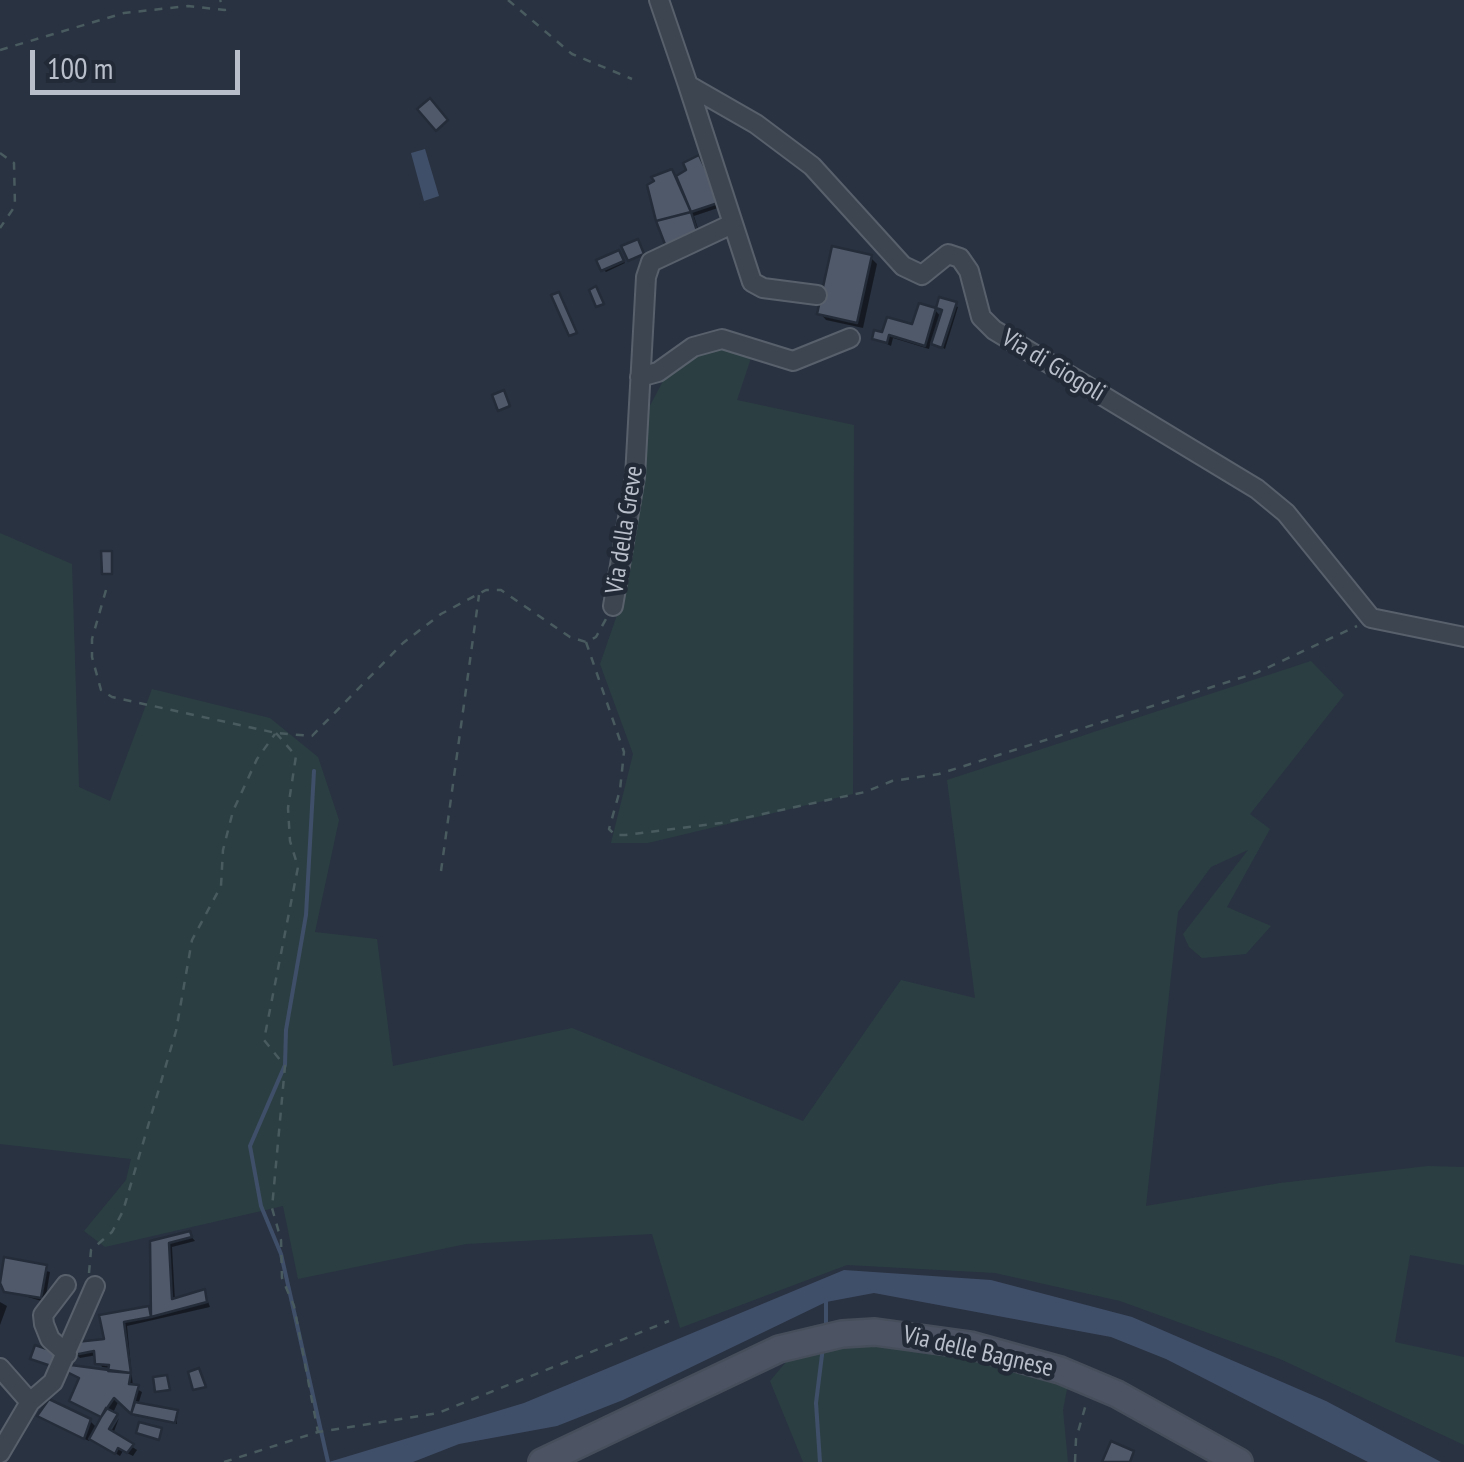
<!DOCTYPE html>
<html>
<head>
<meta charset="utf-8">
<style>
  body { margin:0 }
  #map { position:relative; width:1464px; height:1462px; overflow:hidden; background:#293241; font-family:"PT Sans Narrow",sans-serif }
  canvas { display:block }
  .scale { position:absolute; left:30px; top:50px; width:210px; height:45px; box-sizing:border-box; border:5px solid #bac0cb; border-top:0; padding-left:12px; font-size:30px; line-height:35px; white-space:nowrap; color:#bac0cb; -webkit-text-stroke:8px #222a37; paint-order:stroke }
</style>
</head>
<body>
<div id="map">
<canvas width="1464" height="1462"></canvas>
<div class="scale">100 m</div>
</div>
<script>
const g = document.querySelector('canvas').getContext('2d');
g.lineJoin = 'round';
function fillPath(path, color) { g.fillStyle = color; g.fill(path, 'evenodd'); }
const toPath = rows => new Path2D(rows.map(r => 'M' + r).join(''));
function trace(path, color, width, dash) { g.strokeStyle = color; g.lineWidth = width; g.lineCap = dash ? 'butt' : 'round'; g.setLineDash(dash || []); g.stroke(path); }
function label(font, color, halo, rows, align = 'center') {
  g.font = font + ' "PT Sans Narrow",sans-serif'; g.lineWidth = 9; g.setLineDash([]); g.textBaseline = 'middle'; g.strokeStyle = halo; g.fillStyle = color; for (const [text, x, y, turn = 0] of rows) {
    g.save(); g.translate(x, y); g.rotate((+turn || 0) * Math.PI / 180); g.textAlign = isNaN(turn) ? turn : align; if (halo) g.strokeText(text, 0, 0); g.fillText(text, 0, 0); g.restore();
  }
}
fillPath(toPath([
  [716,347,752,355,737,400,854,425,853,794,648,843,611,843,633,754,600,664,617,615,645,415,670,368],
  [0,533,72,564,79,787,110,801,152,689,270,718,318,757,339,820,315,932,377,939,393,1066,572,1028,803,1121,901,980,975,998,947,780,1311,661,1344,695,1250,814,1270,829,1227,907,1271,926,1246,954,1202,958,1189,947,1183,934,1248,850,1211,867,1178,912,1146,1206,1280,1183,1428,1166,1464,1167,1464,1265,1410,1255,1395,1342,1464,1357,1464,1445,1280,1359,1120,1301,995,1273,847,1265,680,1328,652,1234,466,1244,298,1279,283,1206,105,1247,84,1231,126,1180,131,1159,0,1144],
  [873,1339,926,1343,1068,1384,1063,1410,1068,1462,803,1462,770,1381,791,1356]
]), '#2b3f42');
fillPath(toPath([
  [425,149,439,196,424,201,411,153],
  [844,1270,991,1280,1132,1317,1326,1401,1441,1462,1368,1462,1166,1359,1111,1337,874,1293,826,1302,623,1400,557,1426,459,1444,413,1462,329,1462,524,1403]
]), '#404f69');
fillPath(toPath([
  [699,158,724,206,694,216,702,241,673,250,671,172,677,178],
  [619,253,625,263,606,272,603,269],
  [871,258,877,264,863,328,826,320,820,313],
  [941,300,958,307,945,349,931,341,929,349,893,338,891,346,874,338,914,327,935,310,942,318],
  [189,1234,195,1241,172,1247,175,1301,204,1291,210,1307,127,1326,133,1387,142,1392,138,1405,177,1412,177,1424,136,1416,119,1400,101,1439,105,1441,119,1418,113,1434,137,1450,133,1456,123,1451,120,1456,90,1437,89,1441,44,1420,40,1416,90,1421,98,1429,103,1418,72,1401,82,1380,70,1372,110,1374,111,1368,102,1367,97,1355,80,1358,76,1354,107,1341,102,1317,151,1308,152,1243],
  [5,1260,50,1272,45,1302,7,1291,0,1282],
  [0,1302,7,1306,0,1325]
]), '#0007');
trace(toPath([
  [314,771,306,915,286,1030,285,1065,250,1146,261,1206,281,1254,328,1462],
  [826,1328,826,1298],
  [820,1462,816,1403,823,1347]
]), '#404f69', 4);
const building = toPath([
  [430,98,448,120,436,131,417,109,430,98],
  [699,155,721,202,691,212,676,176,686,170,683,163,699,155],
  [672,169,691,212,656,221,647,185,654,181,651,177,672,169],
  [691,212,699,237,666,247,656,221,691,212],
  [638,239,644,254,628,261,621,246,638,239],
  [832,246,872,255,857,323,817,314,832,246],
  [619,250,624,261,601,271,596,260,619,250],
  [596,286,604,304,596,307,589,290,596,286],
  [559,292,577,333,569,336,551,295,559,292],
  [939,297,957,302,942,348,931,344,942,310,936,308,939,297],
  [919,303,936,308,925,346,889,335,887,343,872,339,874,330,882,332,887,317,912,324,919,303],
  [504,390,510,406,498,411,492,395,504,390],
  [101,551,112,551,112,574,102,574,101,551],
  [190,1231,192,1237,169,1243,172,1299,205,1289,207,1302,151,1317,150,1241,190,1231],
  [4,1257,47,1265,41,1298,4,1292,0,1283,4,1257],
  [149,1306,151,1317,124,1322,131,1373,108,1371,109,1365,95,1364,94,1351,74,1355,76,1342,104,1339,99,1315,149,1306],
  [35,1345,59,1353,54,1367,30,1359,35,1345],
  [71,1365,131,1373,129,1384,139,1385,131,1414,114,1398,101,1417,69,1401,79,1378,67,1372,71,1365],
  [199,1368,206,1387,193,1390,188,1372,199,1368],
  [167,1375,170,1390,155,1392,153,1377,167,1375],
  [49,1399,91,1419,84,1439,37,1416,49,1399],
  [135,1402,178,1410,175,1423,131,1414,135,1402],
  [106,1408,118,1414,109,1429,134,1444,127,1453,118,1448,115,1454,89,1439,106,1408],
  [139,1422,162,1428,159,1440,136,1433,139,1422],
  [1111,1441,1134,1451,1130,1462,1102,1462,1111,1441]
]);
fillPath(building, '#50596a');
trace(building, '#242c39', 2.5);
const minor = toPath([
  [659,0,688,85,756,124,812,166,903,266,922,275,948,254,960,258,969,271,981,317,994,330,1257,489,1286,513,1371,618,1464,637],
  [688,85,752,282,763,288,817,295],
  [640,377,658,372,693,347,722,339,793,361,850,338],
  [613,606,635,477,646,277,651,262,732,224],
  [66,1285,43,1315,44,1324,50,1339,67,1354],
  [0,1368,30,1402],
  [0,1453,30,1402,53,1382,95,1286]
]);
const secondary = toPath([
  [542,1462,779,1349,842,1334,875,1332,970,1345,1060,1370,1117,1394,1239,1462]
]);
trace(minor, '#58606c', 22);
trace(secondary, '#474e5b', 30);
trace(toPath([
  [508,0,572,54,632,79],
  [0,50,124,13,188,6,225,10,220,0],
  [0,153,14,163,15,206,0,228],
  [106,590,92,639,92,657,101,690,112,697,276,733,312,736,403,643,441,614,486,590,501,590,570,637,586,642,596,637,606,619],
  [586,642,624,752,620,790,609,829,615,835,626,835,721,823,865,792,892,781,939,774,1256,673,1357,626],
  [276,733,296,756,288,808,290,841,298,867,264,1040,285,1066,272,1208,281,1240,282,1278,294,1306,318,1432],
  [441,871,479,595],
  [89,1273,91,1250,112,1232,123,1211,176,1031,192,940,221,886,223,850,233,811,257,759,275,734],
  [224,1462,318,1432,438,1413,669,1321],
  [1075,1462,1076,1439,1086,1404]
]), '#495b5f', 2.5, [8, 8]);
trace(minor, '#3d4551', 18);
trace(secondary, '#4c5464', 25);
label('25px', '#bac0cb', '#222a37', [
  ["Via di Giogoli",1053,366,31],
  ["Via della Greve",625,530,-81],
  ["Via delle Bagnese",978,1352,13]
]);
</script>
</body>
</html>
